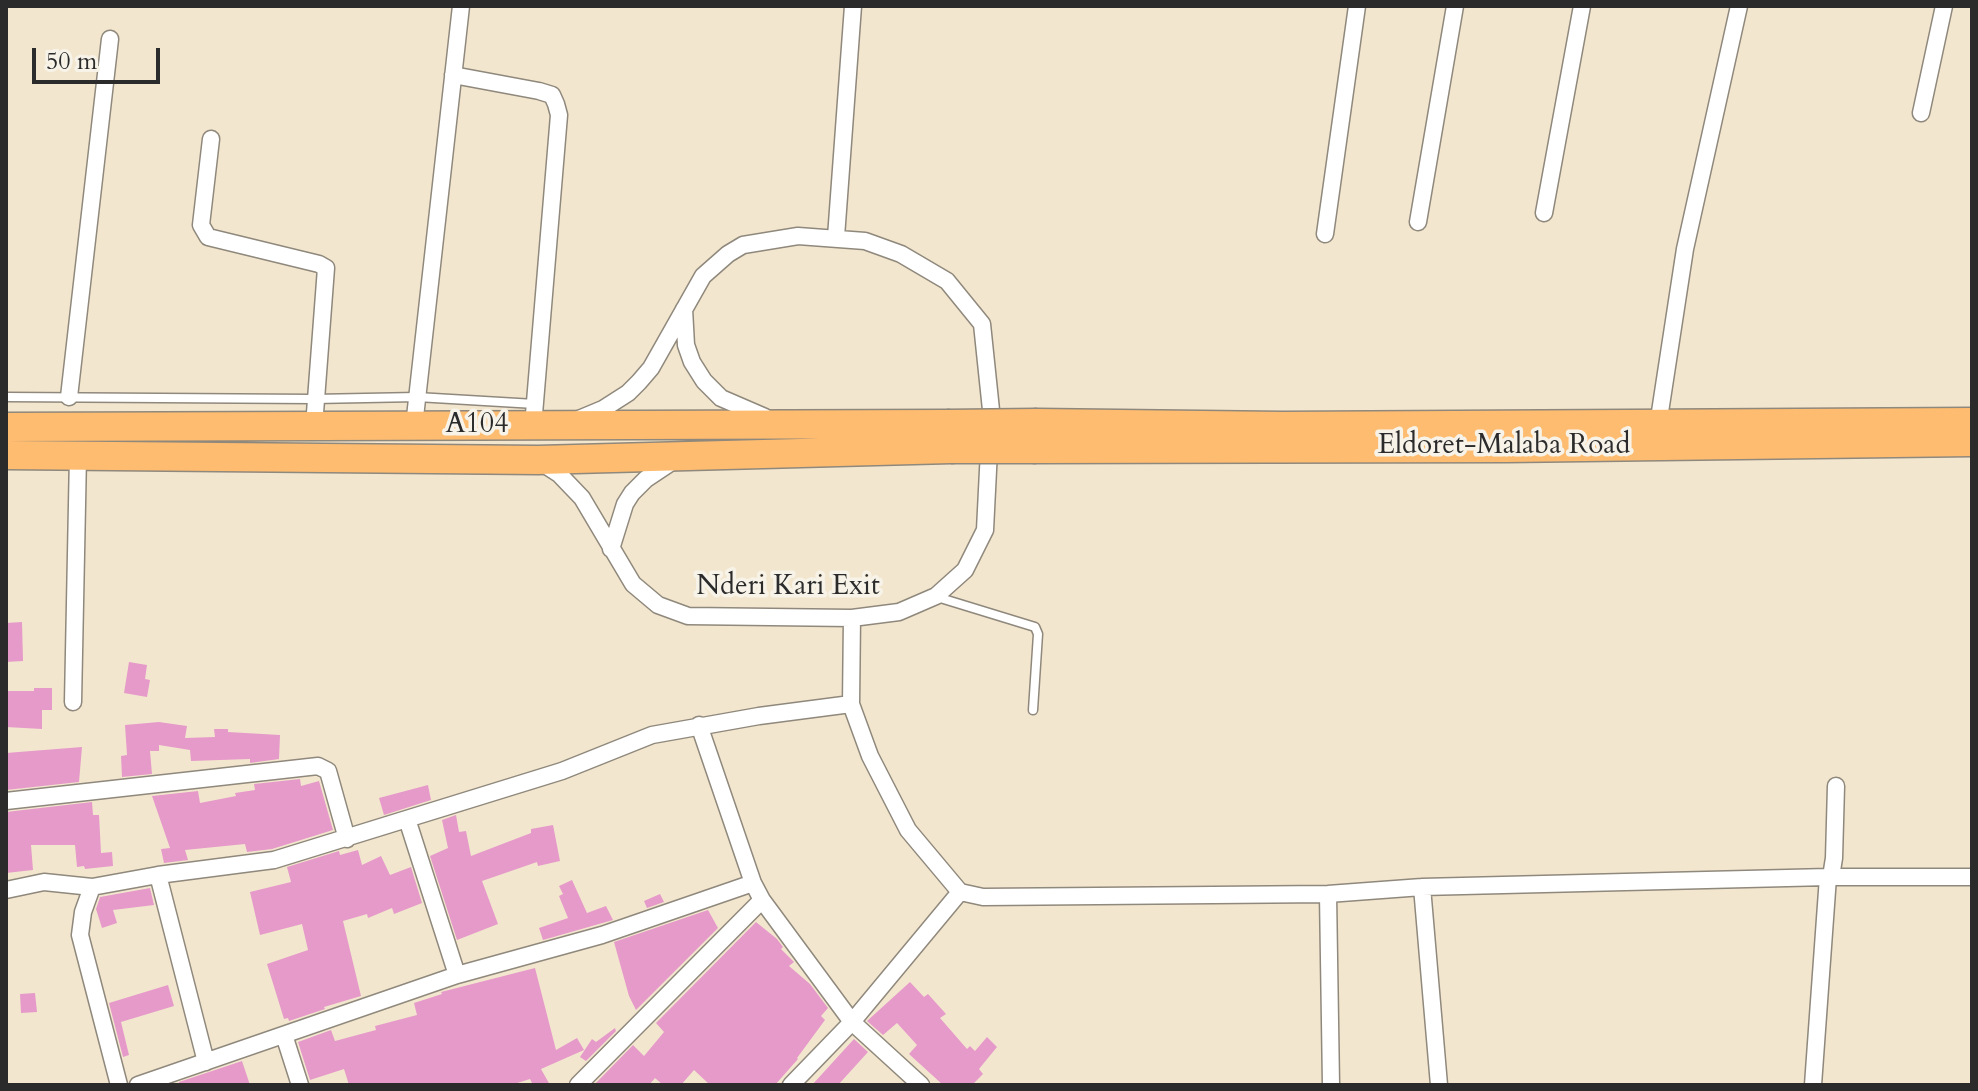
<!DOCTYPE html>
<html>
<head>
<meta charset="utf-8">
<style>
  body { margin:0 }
  #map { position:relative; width:1978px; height:1091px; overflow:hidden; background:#f3e6ce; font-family:Cardo,serif }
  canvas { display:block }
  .frame { position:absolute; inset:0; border:8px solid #2b2b2b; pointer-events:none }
  .scale { position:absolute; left:32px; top:48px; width:128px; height:36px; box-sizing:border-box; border:4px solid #2b2b2b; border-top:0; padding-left:10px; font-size:24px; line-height:28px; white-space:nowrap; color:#2b2b2b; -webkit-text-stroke:6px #f7f3e8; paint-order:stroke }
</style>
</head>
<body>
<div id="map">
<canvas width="1978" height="1091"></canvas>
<div class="frame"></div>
<div class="scale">50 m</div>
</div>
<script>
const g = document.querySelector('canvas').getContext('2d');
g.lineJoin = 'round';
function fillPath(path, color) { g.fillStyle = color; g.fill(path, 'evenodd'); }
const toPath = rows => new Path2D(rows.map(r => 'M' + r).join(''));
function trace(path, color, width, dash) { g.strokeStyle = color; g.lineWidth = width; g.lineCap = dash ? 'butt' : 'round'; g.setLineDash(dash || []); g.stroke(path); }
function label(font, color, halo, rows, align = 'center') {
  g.font = font + ' Cardo,serif'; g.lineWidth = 7; g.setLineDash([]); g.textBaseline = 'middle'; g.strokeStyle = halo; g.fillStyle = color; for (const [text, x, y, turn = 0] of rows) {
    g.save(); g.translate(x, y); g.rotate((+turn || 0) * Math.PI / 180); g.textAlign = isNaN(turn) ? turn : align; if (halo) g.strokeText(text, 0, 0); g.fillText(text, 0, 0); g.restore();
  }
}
fillPath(toPath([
  [22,622,23,661,6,662,6,623],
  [129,662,147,665,145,679,150,680,147,697,124,693],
  [34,688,52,688,52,710,42,710,42,729,6,727,6,691,34,691],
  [159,722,187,726,185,738,215,737,214,729,228,729,228,732,280,735,279,759,250,763,250,759,191,761,190,750,159,745,159,751,150,751,152,774,122,777,121,756,127,755,125,725],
  [82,747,79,782,6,790,6,753],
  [300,779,301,786,319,781,333,830,272,849,247,852,245,844,185,850,188,860,164,863,161,849,170,848,152,796,198,791,200,803,236,796,235,793,255,790,254,784],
  [428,785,431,800,384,815,379,798],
  [92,802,93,815,99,815,101,853,112,852,113,866,85,869,84,866,77,867,75,845,31,845,33,870,6,873,6,812],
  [456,815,459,832,466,831,471,856,531,833,531,829,553,825,560,861,538,866,537,862,482,881,498,924,457,940,430,856,448,848,442,820],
  [358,850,362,865,381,856,390,875,411,867,422,903,394,914,392,908,368,918,367,914,343,921,361,996,324,1007,325,1009,289,1021,288,1018,284,1019,267,964,308,950,302,924,260,935,250,892,291,882,287,867,339,851,340,855],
  [572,880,587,913,606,906,613,920,543,940,539,928,568,918,559,896,563,894,559,886],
  [150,888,154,905,113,910,117,923,102,928,96,909,100,897],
  [660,894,664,902,647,908,644,901],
  [708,910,718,928,636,1010,629,996,614,942],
  [756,922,777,939,783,947,781,949,794,962,789,966,810,984,828,1008,821,1016,825,1020,797,1058,798,1059,775,1085,710,1085,694,1070,681,1085,663,1085,655,1078,649,1085,594,1085,633,1045,644,1056,664,1032,656,1023],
  [535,968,556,1050,577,1038,584,1050,541,1069,550,1085,533,1085,530,1079,511,1085,349,1085,344,1069,310,1080,298,1042,331,1030,335,1041,376,1030,375,1026,417,1015,414,1003,442,994,441,992],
  [910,982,924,997,928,994,946,1014,940,1018,967,1049,970,1046,975,1051,987,1037,997,1047,979,1069,983,1074,972,1085,943,1085,909,1054,917,1045,897,1023,883,1035,867,1021],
  [168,985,174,1006,121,1022,129,1055,123,1057,109,1003],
  [35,993,37,1012,21,1013,20,994],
  [615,1028,616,1031,586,1061,580,1057,592,1039,596,1042],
  [854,1039,868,1052,838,1085,812,1085],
  [242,1061,250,1085,179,1085,179,1082]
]), '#e59aca');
const service = toPath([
  [6,397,314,399,417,397,535,404],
  [937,597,1035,627,1038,634,1033,710]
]);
const minor = toPath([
  [453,75,539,91,552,95,556,104,559,115,533,426],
  [1921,113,1944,6],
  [211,139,201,225,208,237,319,264,326,268,314,426],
  [1544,213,1582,6],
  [1418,222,1455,6],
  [1325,234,1357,6],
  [836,237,853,6],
  [684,309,686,345,692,362,704,381,721,398,765,417],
  [69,397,110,39],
  [1658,425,1685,249,1739,6],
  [414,426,461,6],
  [542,463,559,474,582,498,633,584,658,605,688,616,852,618,899,612,936,596,965,570,985,530,991,410,982,324,947,281,901,254,865,241,798,236,743,245,728,254,703,276,651,368,639,382,628,393,603,409,579,419],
  [611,549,625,504,632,493,646,479,676,459],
  [852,618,851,704,870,756,908,830,960,892,983,897,1328,894,1422,887,1828,877,1972,877],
  [73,702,78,455],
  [699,725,753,883,762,900,852,1022,921,1085],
  [6,801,318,766,328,771,347,839],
  [407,819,457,975],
  [158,875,206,1062],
  [1831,877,1834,858,1836,786],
  [92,887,83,912,80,935,119,1085],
  [1422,887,1439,1085],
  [6,890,44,882,92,887,158,875,274,860,562,771,652,735,759,716,851,704],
  [1328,894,1331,1085],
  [284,1035,300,1085],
  [138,1085,457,975,602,935,753,883],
  [578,1085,762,900],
  [791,1085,852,1022,960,892],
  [1813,1085,1828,877]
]);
const trunk = toPath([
  [1037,423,1283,426,1972,422],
  [6,427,947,424],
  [1036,449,1507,448,1972,442],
  [6,455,538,460,951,449]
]);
trace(service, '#8f887c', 11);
trace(minor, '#8f887c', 19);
trace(trunk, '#8f887c', 31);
trace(service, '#fff', 8);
trace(minor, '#fff', 16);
trace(trunk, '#febc70', 28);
const trunkBridge = toPath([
  [947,424,1037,423],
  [951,449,1036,449]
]);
trace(trunkBridge, '#8f887c', 31, []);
trace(trunkBridge, '#febc70', 28);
label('28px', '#2b2b2b', '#f7f3e8', [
  ["A104",477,426],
  ["Eldoret-Malaba Road",1504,447],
  ["Nderi Kari Exit",788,588]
]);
</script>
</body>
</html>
